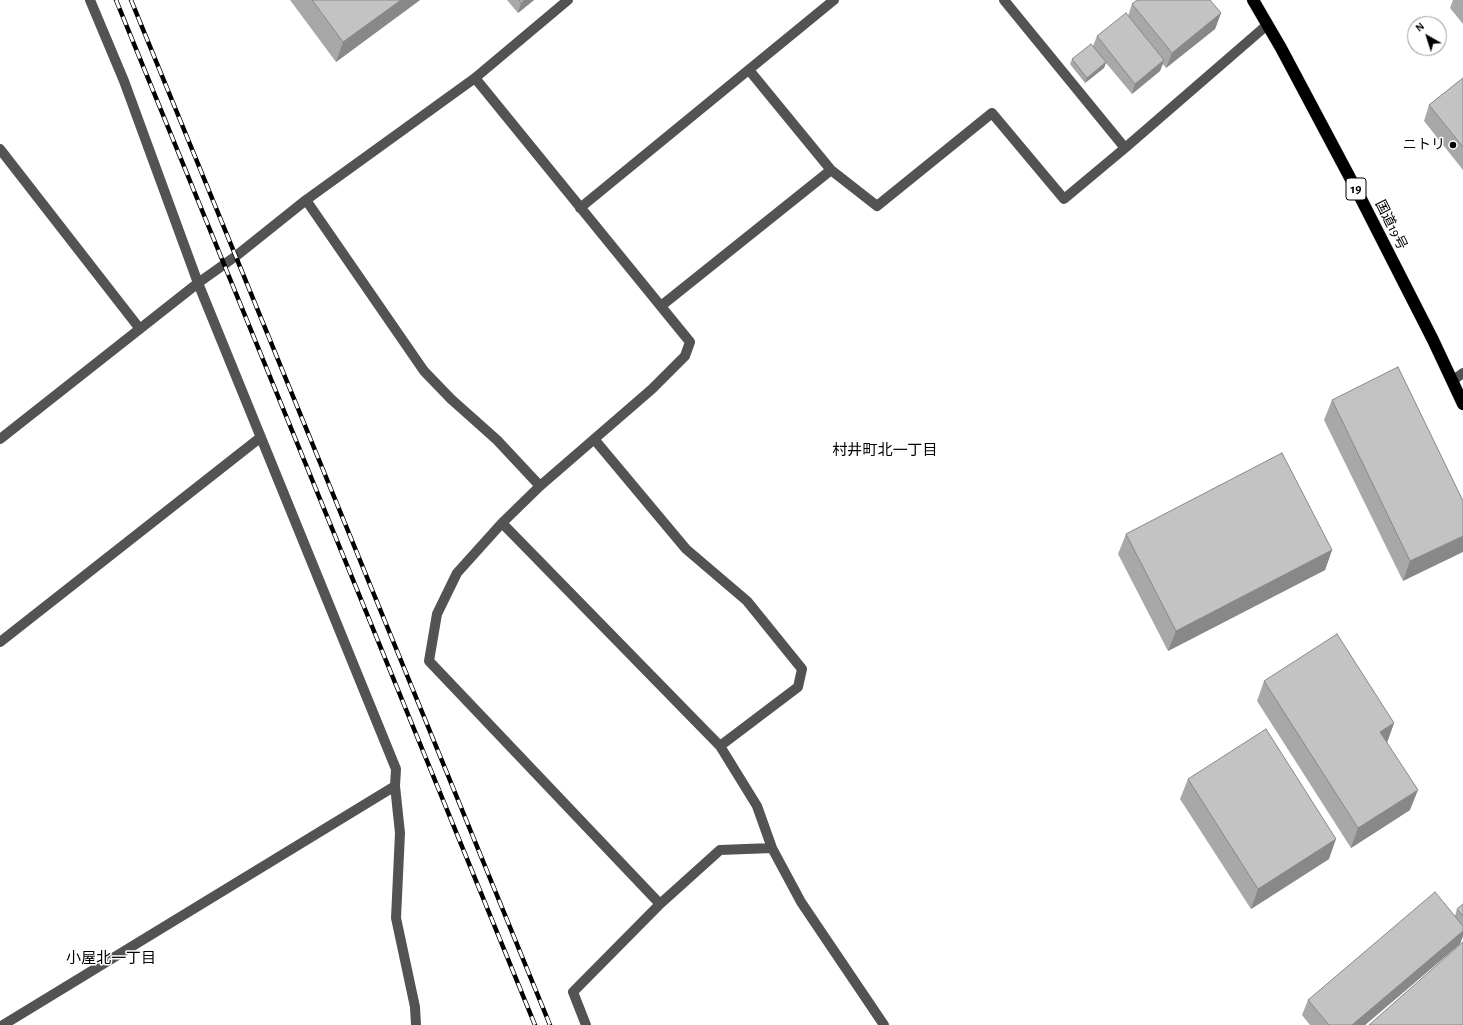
<!DOCTYPE html>
<html>
<head>
<meta charset="utf-8">
<style>
  body { margin:0 }
  #map { position:relative; width:1463px; height:1025px; overflow:hidden; background:#fff; font-family:"Alegreya Sans",sans-serif }
  canvas { display:block }
  .north { position:absolute; left:1407px; top:16px; width:40px; height:40px; box-sizing:border-box; background:#fff; border:1px solid #999; border-radius:50%; rotate:321deg; font-size:11px; font-weight:700; line-height:16px; text-align:center; color:#000 }
  .north::after { content:''; display:block; margin:auto; width:14px; height:18px; background:#000; clip-path:polygon(50% 0,100% 100%,50% 72%,0 100%) }
</style>
</head>
<body>
<div id="map">
<canvas width="1463" height="1025"></canvas>
<div class="north">N</div>
</div>
<script>
const g = document.querySelector('canvas').getContext('2d');
g.lineJoin = 'round';
const toPath = rows => new Path2D(rows.map(r => 'M' + r).join(''));
function trace(path, color, width, dash) { g.strokeStyle = color; g.lineWidth = width; g.lineCap = dash ? 'butt' : 'round'; g.setLineDash(dash || []); g.stroke(path); }
function fillPath(path, color) { g.fillStyle = color; g.fill(path, 'evenodd'); }
function label(font, color, halo, rows, align = 'center') {
  g.font = font + ' "Alegreya Sans","Noto Sans JP",sans-serif'; g.lineWidth = 3; g.setLineDash([]); g.textBaseline = 'middle'; g.strokeStyle = halo; g.fillStyle = color; for (const [text, x, y, turn = 0] of rows) {
    g.save(); g.translate(x, y); g.rotate((+turn || 0) * Math.PI / 180); g.textAlign = isNaN(turn) ? turn : align; if (halo) g.strokeText(text, 0, 0); g.fillText(text, 0, 0); g.restore();
  }
}
const highway = toPath([
  [1253,0,1281,48,1356,189,1433,340,1463,404]
]);
trace(highway, '#dbdbdb', 13);
trace(toPath([
  [1004,0,1125,148,1267,25],
  [749,70,831,170],
  [475,78,690,342,685,356,652,389,540,486,502,523,457,573,437,614,429,661,660,904,720,850,772,848],
  [0,149,140,329],
  [306,200,424,371,451,399,497,440,540,486],
  [580,208,834,0],
  [661,306,831,170,877,206,992,113,1064,199,1125,148],
  [1452,381,1463,373],
  [0,439,198,283,236,256,306,200,475,78,568,0],
  [594,439,686,549,747,601,802,669,798,687,720,746],
  [502,523,720,746,757,806,772,848,801,902,884,1025],
  [0,642,261,437],
  [395,786,400,833,396,918,415,1007,416,1025],
  [3,1025,395,786,396,769,198,283,124,81,90,0],
  [586,1025,573,992,660,904]
]), '#535353', 10);
trace(highway, '#000', 12);
const rail = toPath([
  [116,0,535,1025],
  [131,0,550,1025]
]);
trace(rail, '#000', 4.5);
trace(rail, '#fff', 3, [9]);
fillPath(toPath([
  [290,0,420,0,336,62],
  [507,0,534,0,518,13],
  [1453,0,1463,0,1463,24,1450,8],
  [1132,4,1221,13,1215,29,1166,68,1163,64,1160,71,1132,94,1106,63,1104,68,1085,83,1070,64,1072,59,1093,46,1097,36,1128,16],
  [1463,78,1463,170,1424,121,1429,105],
  [1332,400,1463,501,1403,581,1324,420],
  [1126,534,1332,550,1325,570,1168,651,1118,554],
  [1264,681,1394,723,1387,742,1410,810,1351,848,1257,701],
  [1188,779,1329,859,1251,909,1180,799],
  [1463,904,1463,936,1460,944,1365,1025,1310,1025,1302,1015,1308,1000,1455,916,1457,909]
]), '#a8a8a8');
fillPath(toPath([
  [401,0,420,0,336,62,343,42],
  [525,0,534,0,518,13,521,3],
  [1221,13,1215,29,1166,68,1172,53],
  [1164,60,1160,71,1132,94,1135,84],
  [1106,62,1104,68,1085,83,1087,78],
  [1463,536,1463,552,1403,581,1410,561],
  [1332,550,1325,570,1168,651,1176,631],
  [1394,723,1387,743,1380,732],
  [1418,790,1410,810,1351,848,1358,828],
  [1336,839,1329,859,1251,909,1258,889],
  [1463,931,1463,936,1460,944,1365,1025,1352,1025]
]), '#888');
const building = toPath([
  [312,0,401,0,343,42,312,0],
  [519,0,525,0,521,3,519,0],
  [1137,0,1210,0,1221,13,1172,53,1132,4,1137,0],
  [1126,13,1164,60,1135,84,1097,36,1126,13],
  [1091,44,1106,62,1087,78,1072,59,1091,44],
  [1463,78,1463,147,1429,105,1463,78],
  [1398,367,1463,501,1463,536,1410,561,1332,400,1398,367],
  [1282,453,1332,550,1176,631,1126,534,1282,453],
  [1337,634,1394,723,1380,732,1418,790,1358,828,1264,681,1337,634],
  [1266,729,1336,839,1258,889,1188,779,1266,729],
  [1435,892,1463,926,1463,931,1352,1025,1329,1025,1308,1000,1435,892],
  [1463,904,1463,916,1457,909,1463,904],
  [1463,942,1463,1025,1369,1025,1463,942]
]);
fillPath(building, '#c3c3c3');
trace(building, '#888', 1);
for (const [x, y, r, color] of [
  [1453,145,4,"#000"]
]) { const dot = new Path2D(); dot.arc(x, y, r, 0, 2 * Math.PI); g.fillStyle = color; g.fill(dot); trace(dot, '#fff', 1.5); }
for (const [x, y, w] of [
  [1356,189,20]
]) { const box = new Path2D(); box.roundRect(x - w / 2, y - 11, w, 22, 3); g.fillStyle = '#fff'; g.fill(box); trace(box, '#000', 1); }
label('bold 13px', '#000', null, [
  ["19",1356,189]
]);
label('14px', '#000', '#fff', [
  ["ニトリ",1445,145]
], 'right');
label('14px', '#000', '#fff', [
  ["国道19号",1391,225,63]
]);
label('15px', '#000', '#fff', [
  ["村井町北一丁目",885,450],
  ["小屋北一丁目",111,958]
]);
</script>
</body>
</html>
